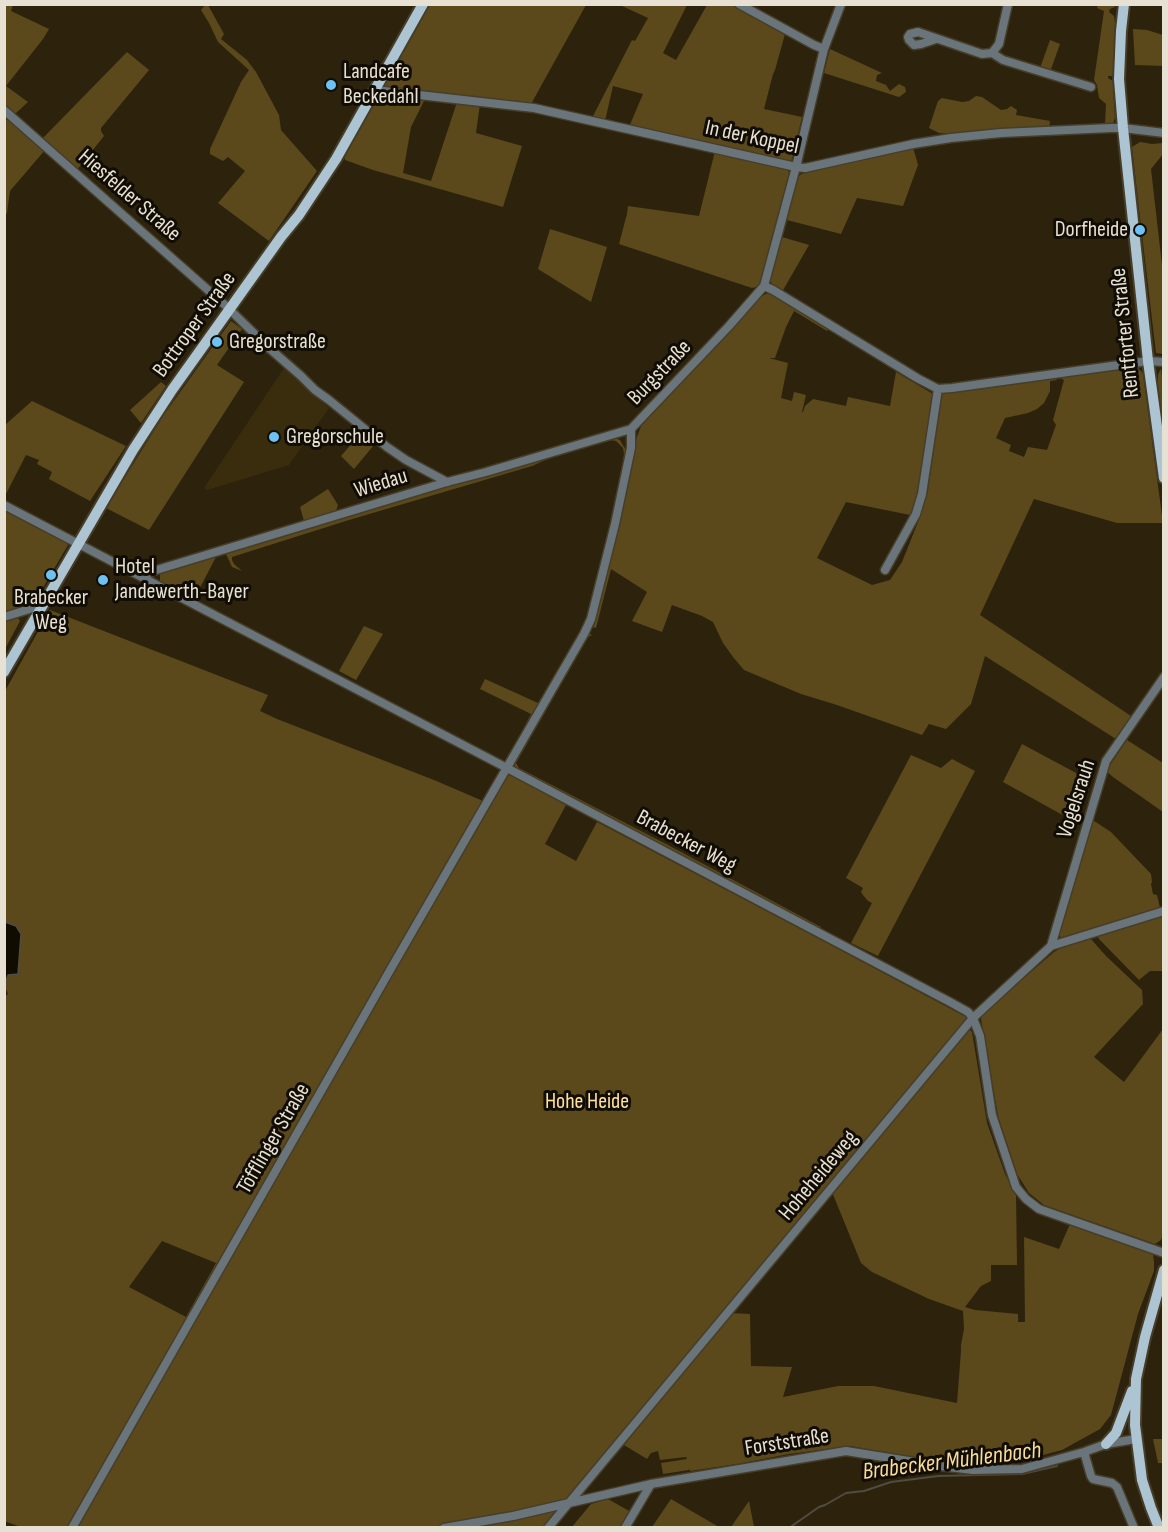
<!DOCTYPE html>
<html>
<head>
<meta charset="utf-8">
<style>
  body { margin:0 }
  #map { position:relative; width:1168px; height:1532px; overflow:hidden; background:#2d230d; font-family:"Sofia Sans Condensed",sans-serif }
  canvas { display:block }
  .frame { position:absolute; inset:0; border:6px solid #e7e1d3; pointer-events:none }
</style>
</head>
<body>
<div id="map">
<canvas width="1168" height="1532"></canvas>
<div class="frame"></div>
</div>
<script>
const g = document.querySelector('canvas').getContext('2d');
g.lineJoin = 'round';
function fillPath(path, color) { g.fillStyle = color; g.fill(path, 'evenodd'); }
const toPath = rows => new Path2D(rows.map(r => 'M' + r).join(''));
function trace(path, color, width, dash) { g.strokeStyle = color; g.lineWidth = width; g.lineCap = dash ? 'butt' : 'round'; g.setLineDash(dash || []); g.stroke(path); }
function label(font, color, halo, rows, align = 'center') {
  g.font = font + ' "Sofia Sans Condensed",sans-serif'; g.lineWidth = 6; g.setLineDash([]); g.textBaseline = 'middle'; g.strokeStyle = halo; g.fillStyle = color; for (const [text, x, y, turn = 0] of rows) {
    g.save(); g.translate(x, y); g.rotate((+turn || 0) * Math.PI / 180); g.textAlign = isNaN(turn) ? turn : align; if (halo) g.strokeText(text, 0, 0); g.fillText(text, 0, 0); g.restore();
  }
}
fillPath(toPath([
  [284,368,329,408,289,465,207,490,204,488]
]), '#392d0e');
fillPath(toPath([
  [206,4,208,5,224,34,221,39,247,60,256,72,279,115,281,130,317,171,269,241,218,203,245,171,228,157,223,161,210,154,210,149,241,82,249,70,218,42,209,23,201,10],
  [5,5,13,5,11,11,49,29,43,39,6,86,28,102,15,114,5,105],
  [428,5,586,5,531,104,385,87,383,85],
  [620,5,687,5,663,53,676,60,707,5,733,5,785,34,775,70,773,74,764,109,802,117,791,163,629,127,643,94,613,86,605,121,592,118,632,40,635,41,648,18],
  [1098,5,1117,5,1115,7,1110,9,1109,12,1114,16,1115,23,1113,74,1112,76,1108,76,1108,78,1113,81,1114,104,1115,118,1113,123,1111,124,1105,124,1106,104,1099,98,1097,85,1094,80,1104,11,1097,8],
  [1133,29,1147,30,1163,35,1163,66,1135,65],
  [1050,40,1060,44,1050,72,1040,68],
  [830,49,882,73,877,75,876,81,886,85,890,91,899,84,905,87,906,92,899,97,824,73],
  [127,52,149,70,101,128,101,131,104,136,76,171,42,139],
  [380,94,425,99,411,127,403,173,431,181,457,102,480,104,476,133,522,146,503,207,373,170,345,160,344,157,378,96],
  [976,96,982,97,1001,110,1007,109,1011,106,1017,110,1016,115,1050,121,1049,128,949,134,939,133,929,128,938,101,942,98,962,102,969,101],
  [8,119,45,150,10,191,7,213,5,216,4,122],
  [1140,142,1152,144,1163,143,1163,154,1151,169,1163,274,1163,354,1156,353,1139,209,1132,147],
  [913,147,918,165,903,206,857,198,841,234,787,220,797,178,801,174],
  [715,151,786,168,788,170,789,173,761,280,759,285,756,287,752,288,619,244,627,214,628,206,699,216],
  [550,229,607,247,591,302,538,269],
  [782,237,809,245,782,292,773,287,770,279],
  [770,292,828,327,827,331,794,311,786,327,775,358,769,358,788,363,781,398,792,401,794,392,806,395,802,412,803,412,805,406,813,399,846,406,848,397,890,406,896,372,933,394,921,486,912,512,910,515,846,502,817,558,872,585,890,580,902,562,918,522,928,490,942,393,1053,377,1055,378,1057,380,1050,381,1050,391,1044,403,1037,409,1028,413,1005,418,996,438,1011,445,1009,451,1024,457,1028,447,1047,450,1056,425,1053,420,1064,380,1060,378,1063,376,1136,366,1141,371,1143,374,1163,523,1117,523,1034,499,980,615,1131,716,1116,739,985,656,971,704,946,729,929,724,922,735,837,705,801,694,744,670,733,657,723,643,713,622,702,616,672,605,662,632,632,621,647,592,611,569,596,628,593,627,635,443,641,426,760,297],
  [231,321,242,329,217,365,244,382,149,530,106,508,163,416],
  [1161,368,1164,391,1163,414,1161,412,1158,384,1158,375],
  [161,382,166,386,141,423,130,410],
  [32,401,126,446,90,501,49,479,52,472,37,464,39,460,26,455,5,496,5,425],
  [360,434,374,445,354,469,341,456],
  [613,437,620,440,627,452,623,475,590,617,521,739,519,737,531,714,480,689,485,679,538,703,583,626,593,597,621,476,624,454,623,448,616,441,610,440,550,458,532,466,349,520,232,557,232,560,234,564,242,571,232,567,226,554,299,532,301,529,313,528,322,523],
  [328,489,338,505,336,511,304,521,300,507],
  [4,507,43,530,43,531,46,532,67,543,68,545,34,603,4,614],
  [216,557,194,599,160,581,160,574],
  [50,610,268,695,260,711,277,719,434,780,483,801,442,886,509,774,566,805,545,844,576,861,597,822,812,935,968,1018,548,1527,21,1527,4,1521,4,997,8,994,5,987,8,975,6,922,5,922,5,691],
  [162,1241,216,1263,186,1317,129,1287],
  [18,618,20,621,5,649,5,622],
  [364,626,383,634,356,680,339,671],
  [590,634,592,635,588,637,516,763,519,768,668,845,821,927,819,930,515,769,514,763,587,635],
  [1127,740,1163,763,1163,812,1113,777,1106,771],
  [1022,744,1091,781,1077,823,1003,782],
  [911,755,941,768,952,759,975,771,878,956,851,943,872,903,868,901,863,895,861,892,863,888,846,878],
  [1091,819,1111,832,1151,874,1152,882,1151,884,1153,894,1157,895,1160,908,1090,931,1062,938,1058,935],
  [1163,916,1163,971,1150,971,1139,980,1099,939,1097,935],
  [1083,938,1090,938,1106,956,1142,990,1143,1004,1094,1057,1124,1082,1163,1029,1164,1231,1161,1240,1155,1244,1044,1205,1029,1193,1017,1174,998,1116,981,1019,983,1013,1054,952,1066,945],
  [969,1029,972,1032,987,1123,1005,1174,1016,1195,1017,1265,991,1265,991,1281,981,1286,965,1307,975,1310,1018,1314,1018,1322,1025,1322,1024,1237,1059,1249,1070,1224,1153,1254,1154,1262,1154,1271,1138,1314,1111,1415,1100,1429,1062,1450,1024,1460,979,1462,931,1461,851,1446,789,1454,737,1464,690,1471,689,1468,689,1470,663,1474,661,1463,687,1459,686,1457,660,1460,658,1451,651,1453,647,1459,624,1445,694,1359,729,1313,750,1314,751,1366,792,1367,783,1397,838,1386,874,1386,957,1403,961,1351,961,1345,964,1329,963,1311,929,1299,872,1272,861,1263,832,1192],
  [1153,1439,1163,1439,1163,1463,1158,1463],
  [608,1499,631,1512,622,1527,571,1528,591,1504],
  [671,1499,700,1516,719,1527,652,1527],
  [749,1501,754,1527,731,1527]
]), '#5b491c');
const water = toPath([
  [5,922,16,926,21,934,18,974,8,975,5,984,5,922]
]);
fillPath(water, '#110c02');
trace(water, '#514c41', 1.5);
trace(toPath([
  [789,1528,819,1507,825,1505,846,1493,864,1491,891,1482,938,1476,1022,1474,1057,1466]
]), '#514c41', 2);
const minor = toPath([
  [739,4,814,45,824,49],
  [936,39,921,44,914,45,909,40,908,37,910,34,918,32,982,54,992,53,1003,60,1091,87],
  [992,53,999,44,1008,4],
  [375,90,534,108,796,167,805,168,913,144,951,138,1001,133,1111,128,1123,128,1164,133],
  [4,110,225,305,269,348,301,376,315,390,329,400,387,447,406,460,447,482],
  [764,286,773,290,917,378,938,389,952,388,1148,361,1164,362],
  [4,505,507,768,950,1002,968,1012,973,1018,980,1036,992,1115,1016,1187,1026,1199,1039,1209,1164,1253],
  [885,570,916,514,922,494,938,389],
  [144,578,146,574,153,571,447,482,486,472,631,429],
  [4,617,33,608,40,610],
  [1051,946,1106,761,1164,677],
  [1084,1452,1091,1476,1093,1479,1112,1483,1117,1487,1134,1528],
  [72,1528,389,972,584,634,591,619,615,524,631,448,631,429,729,326,764,286,796,167,824,49,841,4],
  [444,1528,513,1516,651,1484,846,1451,940,1466,973,1470,1022,1469,1084,1452,1106,1444,1136,1439],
  [548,1528,973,1018,1051,946,1164,911],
  [625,1528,651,1484]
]);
const major = toPath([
  [1124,4,1121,31,1119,79,1123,128,1148,361,1164,478],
  [4,672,133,450,172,390,281,237,299,215,336,159,423,4],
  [1106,1444,1116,1433,1132,1391],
  [1159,1528,1151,1508,1142,1480,1135,1425,1136,1379,1145,1337,1164,1270]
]);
trace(minor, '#473e29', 11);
trace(major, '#473e29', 14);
trace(minor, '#69747b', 8);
trace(major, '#adc4d3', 10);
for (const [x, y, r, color] of [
  [331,85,6,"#6ec2f3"],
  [1140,230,6,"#6ec2f3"],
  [217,342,6,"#6ec2f3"],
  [274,437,6,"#6ec2f3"],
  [51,575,6,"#6ec2f3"],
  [103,580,6,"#6ec2f3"]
]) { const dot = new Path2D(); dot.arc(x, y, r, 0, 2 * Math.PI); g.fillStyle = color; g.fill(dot); trace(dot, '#110d05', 2); }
label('22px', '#e7e1d3', '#110d05', [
  ["Landcafe",343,72],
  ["Beckedahl",343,97],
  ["Dorfheide",1128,230,"right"],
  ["Gregorstraße",229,342],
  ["Gregorschule",286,437],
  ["Hotel",115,567],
  ["Jandewerth-Bayer",115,592],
  ["Brabecker",51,598,"center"],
  ["Weg",51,623,"center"]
], 'left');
label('22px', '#e7e1d3', '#110d05', [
  ["In der Koppel",752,138,12],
  ["Hiesfelder Straße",129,196,41],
  ["Bottroper Straße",195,325,-54],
  ["Rentforter Straße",1126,333,-96],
  ["Burgstraße",660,373,-46],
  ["Wiedau",381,484,-17],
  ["Vogelsrauh",1077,799,-72],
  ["Brabecker Weg",686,842,28],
  ["Töfflinger Straße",274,1139,-60],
  ["Hoheheideweg",819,1176,-50],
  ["Forststraße",787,1443,-9]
]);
label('22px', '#fee19e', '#110d05', [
  ["Hohe Heide",587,1102]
]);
label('italic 24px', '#f9dc98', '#110d05', [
  ["Brabecker Mühlenbach",952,1462,-7]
]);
</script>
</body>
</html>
